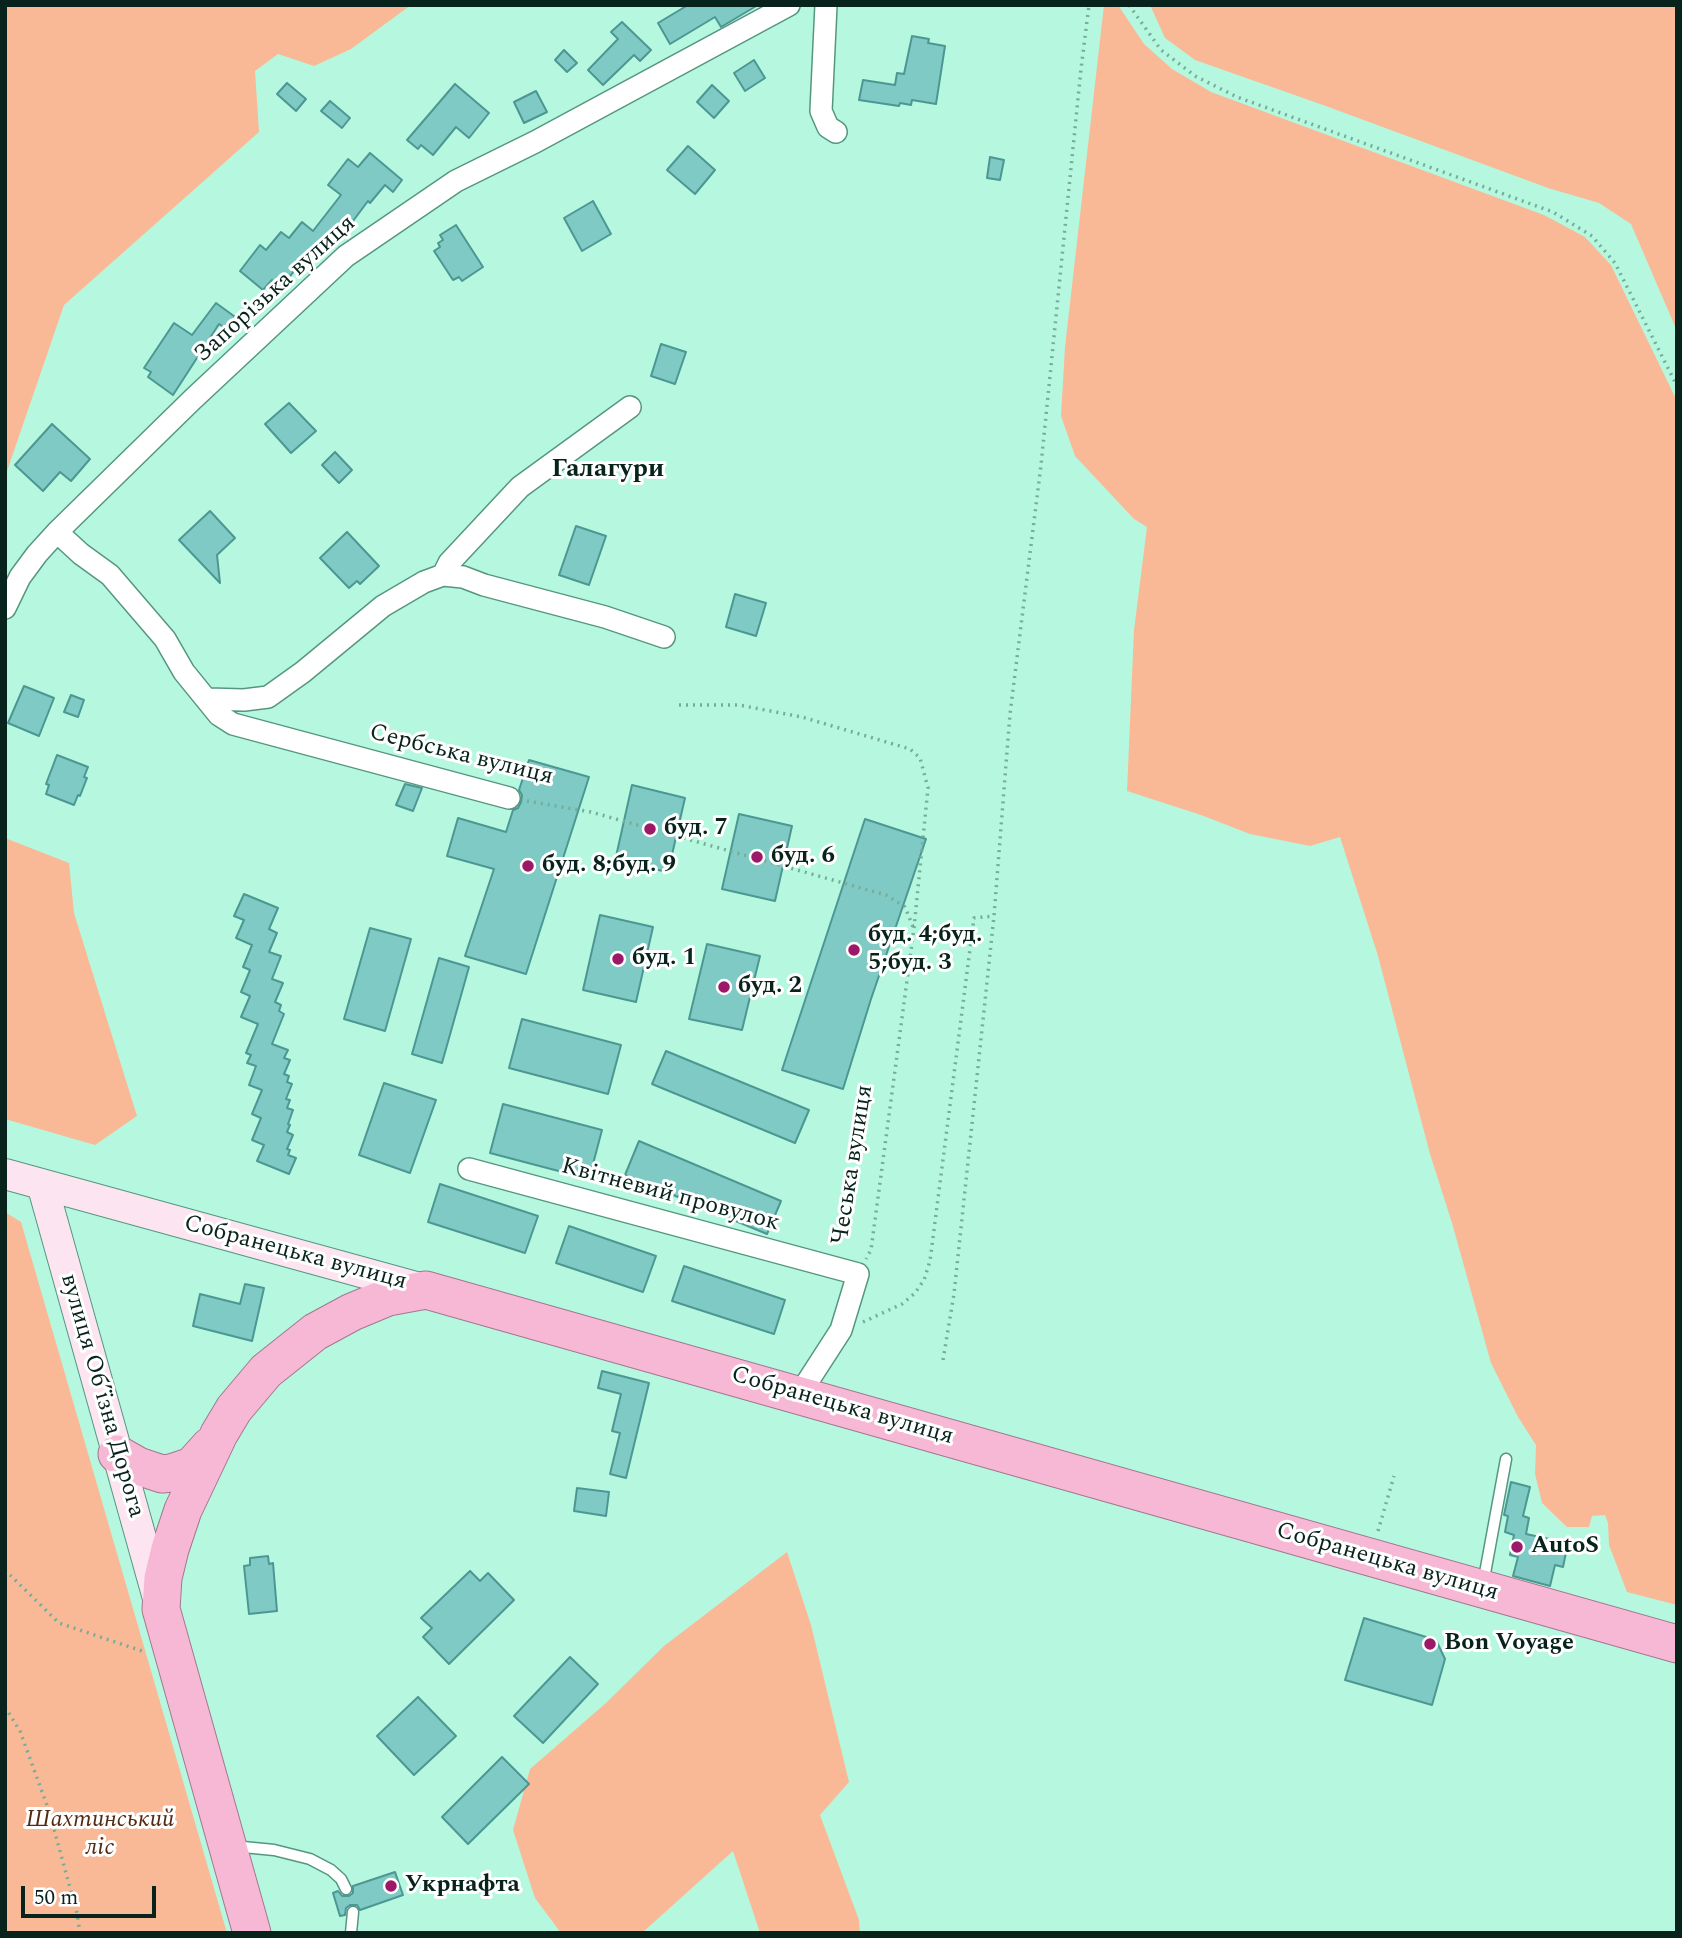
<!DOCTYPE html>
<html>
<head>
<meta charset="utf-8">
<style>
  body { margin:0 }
  #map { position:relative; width:1682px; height:1938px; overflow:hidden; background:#b5f8df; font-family:Spectral,serif }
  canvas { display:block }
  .frame { position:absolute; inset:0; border:7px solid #07231b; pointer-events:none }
  .scale { position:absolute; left:21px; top:1886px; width:135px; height:32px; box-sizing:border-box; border:4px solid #07231b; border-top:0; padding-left:9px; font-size:21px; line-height:24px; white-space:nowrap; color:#07231b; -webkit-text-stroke:5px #fff; paint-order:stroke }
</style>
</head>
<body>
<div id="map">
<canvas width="1682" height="1938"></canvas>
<div class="frame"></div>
<div class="scale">50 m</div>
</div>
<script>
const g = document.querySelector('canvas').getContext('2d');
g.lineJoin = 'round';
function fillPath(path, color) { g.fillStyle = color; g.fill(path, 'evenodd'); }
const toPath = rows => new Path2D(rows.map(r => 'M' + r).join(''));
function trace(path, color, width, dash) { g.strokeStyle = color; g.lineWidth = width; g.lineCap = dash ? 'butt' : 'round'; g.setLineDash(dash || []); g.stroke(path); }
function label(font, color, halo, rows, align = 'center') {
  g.font = font + ' Spectral,serif'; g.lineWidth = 6; g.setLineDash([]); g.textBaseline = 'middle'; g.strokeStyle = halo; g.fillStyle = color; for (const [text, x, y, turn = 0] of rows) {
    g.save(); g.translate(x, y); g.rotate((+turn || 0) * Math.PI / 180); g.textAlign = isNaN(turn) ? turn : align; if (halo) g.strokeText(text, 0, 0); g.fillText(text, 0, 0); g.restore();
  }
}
fillPath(toPath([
  [5,5,411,5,351,49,314,66,278,54,255,71,259,132,64,305,5,477],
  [1104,5,1118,5,1144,44,1172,69,1211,92,1544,215,1585,237,1611,265,1677,401,1677,1605,1627,1592,1609,1545,1608,1523,1605,1515,1592,1516,1589,1527,1567,1527,1542,1503,1535,1474,1536,1445,1518,1417,1491,1363,1452,1223,1430,1154,1378,956,1340,837,1310,846,1250,834,1201,815,1127,791,1134,630,1147,527,1134,519,1075,456,1061,416,1065,347],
  [1150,5,1677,5,1677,331,1631,224,1599,203,1548,188,1323,105,1195,60,1165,38],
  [5,838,69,863,74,913,137,1116,95,1145,5,1119],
  [5,1212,21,1222,227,1933,5,1933],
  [787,1552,811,1625,849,1782,820,1815,859,1920,860,1933,760,1933,733,1851,642,1933,561,1933,535,1898,513,1830,530,1769,606,1703,664,1646]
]), '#fab996');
const building = toPath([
  [688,5,758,5,721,27,715,17,670,44,658,23,688,5],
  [622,22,651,50,640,61,634,55,603,85,588,70,618,39,611,32,622,22],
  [912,36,929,39,928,43,945,46,936,104,912,100,911,105,900,103,899,106,859,100,863,80,895,85,897,73,904,74,912,36],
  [564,50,577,63,567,72,555,60,564,50],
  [754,60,765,78,745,91,734,73,754,60],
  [287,83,306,99,296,111,277,94,287,83],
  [455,84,489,113,469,138,456,127,433,155,421,145,418,149,407,140,455,84],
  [712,85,729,101,714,118,697,102,712,85],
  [536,91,547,112,524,123,514,102,536,91],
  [330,101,350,118,342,128,321,111,330,101],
  [688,146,715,170,695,194,667,170,688,146],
  [370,153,402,180,393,192,385,185,370,203,368,201,347,229,340,224,318,252,313,248,281,287,272,280,263,290,240,271,260,245,266,250,281,232,289,238,302,222,313,231,341,195,328,185,348,159,358,167,370,153],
  [990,157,1004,160,1000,180,987,178,990,157],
  [593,201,611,234,582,251,564,218,593,201],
  [456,225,483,267,462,281,459,277,453,280,434,251,440,247,438,243,443,240,440,235,456,225],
  [216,303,238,319,229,331,219,324,173,395,148,377,151,372,144,368,174,323,192,335,216,303],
  [661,344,686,352,675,384,651,376,661,344],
  [289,403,316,431,291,453,265,424,289,403],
  [52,424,90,459,71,481,60,472,43,491,15,465,52,424],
  [335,452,352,470,339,483,322,465,335,452],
  [210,511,235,538,217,555,220,583,179,540,210,511],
  [576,526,606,536,589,585,559,575,576,526],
  [347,532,379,566,360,584,357,581,349,588,320,558,347,532],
  [735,594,766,603,756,636,726,627,735,594],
  [24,686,54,698,39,736,8,723,24,686],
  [71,695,84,700,78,717,64,712,71,695],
  [57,755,88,767,84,777,87,778,80,796,78,795,74,805,46,794,49,785,46,784,57,755],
  [529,760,589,777,526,974,465,956,494,869,447,856,458,818,506,832,513,810,518,808,521,802,522,795,519,790,529,760],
  [405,784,422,788,413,811,396,805,405,784],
  [632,785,685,798,668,872,615,861,632,785],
  [739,814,792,826,775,901,722,889,739,814],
  [865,819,926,839,871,999,843,1089,782,1070,865,819],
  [244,894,278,908,269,929,277,933,269,952,281,956,272,979,283,983,275,1002,281,1005,279,1011,284,1014,272,1044,288,1050,284,1058,290,1060,284,1074,289,1076,287,1082,292,1084,286,1099,290,1100,287,1108,293,1110,288,1124,290,1125,287,1132,293,1135,287,1149,290,1150,288,1155,296,1158,289,1174,257,1161,264,1145,252,1140,261,1118,252,1114,262,1090,249,1085,256,1066,247,1063,251,1055,246,1053,258,1024,241,1017,250,996,241,992,250,970,243,967,252,945,236,938,244,920,234,916,244,894],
  [600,915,653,927,636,1002,583,990,600,915],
  [370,928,411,939,385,1031,344,1019,370,928],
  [707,944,760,956,742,1030,689,1019,707,944],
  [439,958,469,967,442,1063,412,1054,439,958],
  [522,1019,621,1045,608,1094,509,1068,522,1019],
  [666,1051,809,1110,795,1143,652,1084,666,1051],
  [384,1083,436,1100,410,1173,359,1155,384,1083],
  [503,1104,602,1130,589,1179,490,1153,503,1104],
  [639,1141,781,1201,767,1234,625,1175,639,1141],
  [440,1184,538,1216,525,1253,428,1222,440,1184],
  [569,1226,656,1256,643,1292,556,1263,569,1226],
  [684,1266,785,1300,774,1334,672,1301,684,1266],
  [245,1284,264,1288,252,1341,193,1326,200,1294,240,1304,245,1284],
  [602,1371,649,1383,626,1478,610,1474,620,1433,612,1431,621,1394,598,1388,602,1371],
  [1511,1482,1530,1487,1523,1516,1529,1518,1526,1534,1568,1543,1563,1567,1555,1565,1550,1586,1513,1576,1518,1557,1510,1555,1514,1535,1505,1532,1508,1516,1504,1515,1511,1482],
  [577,1488,609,1492,606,1516,574,1511,577,1488],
  [268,1556,269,1564,273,1563,277,1611,249,1614,244,1566,250,1565,250,1558,268,1556],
  [470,1571,480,1581,488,1573,514,1600,449,1664,423,1637,432,1628,421,1618,470,1571],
  [1364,1618,1436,1640,1445,1659,1432,1705,1345,1680,1364,1618],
  [570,1657,598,1684,543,1743,514,1716,570,1657],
  [418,1697,456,1736,414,1775,377,1736,418,1697],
  [502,1757,529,1784,468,1844,442,1817,502,1757],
  [395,1872,403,1895,360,1910,357,1905,350,1905,346,1908,345,1915,340,1916,333,1893,338,1891,342,1896,349,1896,353,1893,353,1886,395,1872]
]);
fillPath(building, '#7fcac5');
trace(building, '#4c9792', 2);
const service = toPath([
  [1483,1584,1506,1459],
  [233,1846,274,1850,310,1859,331,1870,341,1879,346,1889],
  [351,1933,353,1912]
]);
const minor = toPath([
  [826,5,821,111,828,127,836,132],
  [57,532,81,554,110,575,165,639,184,672,219,715,233,724,509,798],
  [443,575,463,577,484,585,605,617,664,637],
  [5,608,20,577,37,554,57,532,193,399,346,256,456,181,535,142,789,5],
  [207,699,244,700,268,697,303,672,383,606,424,582,443,575,449,563,520,487,630,407],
  [469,1169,858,1274,841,1330,799,1395]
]);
const secondary = toPath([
  [5,1174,423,1289],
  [42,1184,159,1602]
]);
const trunk = toPath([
  [117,1454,138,1466,162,1474,171,1473,192,1466,210,1446],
  [252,1933,161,1609,163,1578,170,1549,183,1510,219,1434,234,1409,266,1371,315,1332,352,1312,388,1297,426,1290,1677,1644]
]);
trace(service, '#569680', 13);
trace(minor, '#569680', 24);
trace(secondary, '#569680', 32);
trace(trunk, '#a2788e', 39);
trace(toPath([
  [1129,5,1161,50,1195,76,1237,97,1553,212,1592,236,1615,263,1677,386],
  [679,705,739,705,802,717,910,749,920,758,928,788,914,928,871,1250,866,1259],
  [527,801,591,812,886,895,905,907,913,927],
  [863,1322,902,1304,915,1293,924,1280,930,1261,974,918,994,916],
  [943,1360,954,1294,994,916,1010,714,1041,465,1081,69,1089,5],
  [1378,1531,1394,1476],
  [5,1570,59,1623,145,1652],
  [5,1707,20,1731,49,1811,77,1913,80,1933]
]), '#77ac99', 3.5, [2, 5]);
trace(service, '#fff', 10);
trace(minor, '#fff', 21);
trace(secondary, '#fce4f0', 30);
trace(trunk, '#f7b8d6', 37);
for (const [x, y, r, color] of [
  [650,829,7,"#9d1869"],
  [757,857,7,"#9d1869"],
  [528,866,7,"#9d1869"],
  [854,950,7,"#9d1869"],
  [618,959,7,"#9d1869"],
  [724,987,7,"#9d1869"],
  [1517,1547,7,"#9d1869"],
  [1430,1644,7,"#9d1869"],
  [391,1886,7,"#9d1869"]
]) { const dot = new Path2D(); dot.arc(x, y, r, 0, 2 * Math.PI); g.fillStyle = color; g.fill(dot); trace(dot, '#fff', 2.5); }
label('24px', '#07231b', '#fff', [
  ["Запорізька вулиця",276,290,-42],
  ["Сербська вулиця",461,756,14],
  ["Чеська вулиця",854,1165,-81],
  ["Квітневий провулок",670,1196,15],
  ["Собранецька вулиця",295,1254,15],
  ["вулиця Обʼїзна Дорога",101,1396,74],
  ["Собранецька вулиця",842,1407,16],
  ["Собранецька вулиця",1387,1563,16]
]);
label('bold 24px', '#07231b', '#fff', [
  ["буд. 7",664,829],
  ["буд. 6",771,857],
  ["буд. 8;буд. 9",542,866],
  ["буд. 4;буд.",868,936],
  ["5;буд. 3",868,964],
  ["буд. 1",632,959],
  ["буд. 2",738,987],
  ["AutoS",1531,1547],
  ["Bon Voyage",1444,1644],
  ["Укрнафта",405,1886]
], 'left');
label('italic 24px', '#532a12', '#fff', [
  ["Шахтинський",100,1821],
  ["ліс",100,1849]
]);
label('bold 26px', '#07231b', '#fff', [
  ["Галагури",608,471]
]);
</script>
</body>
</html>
